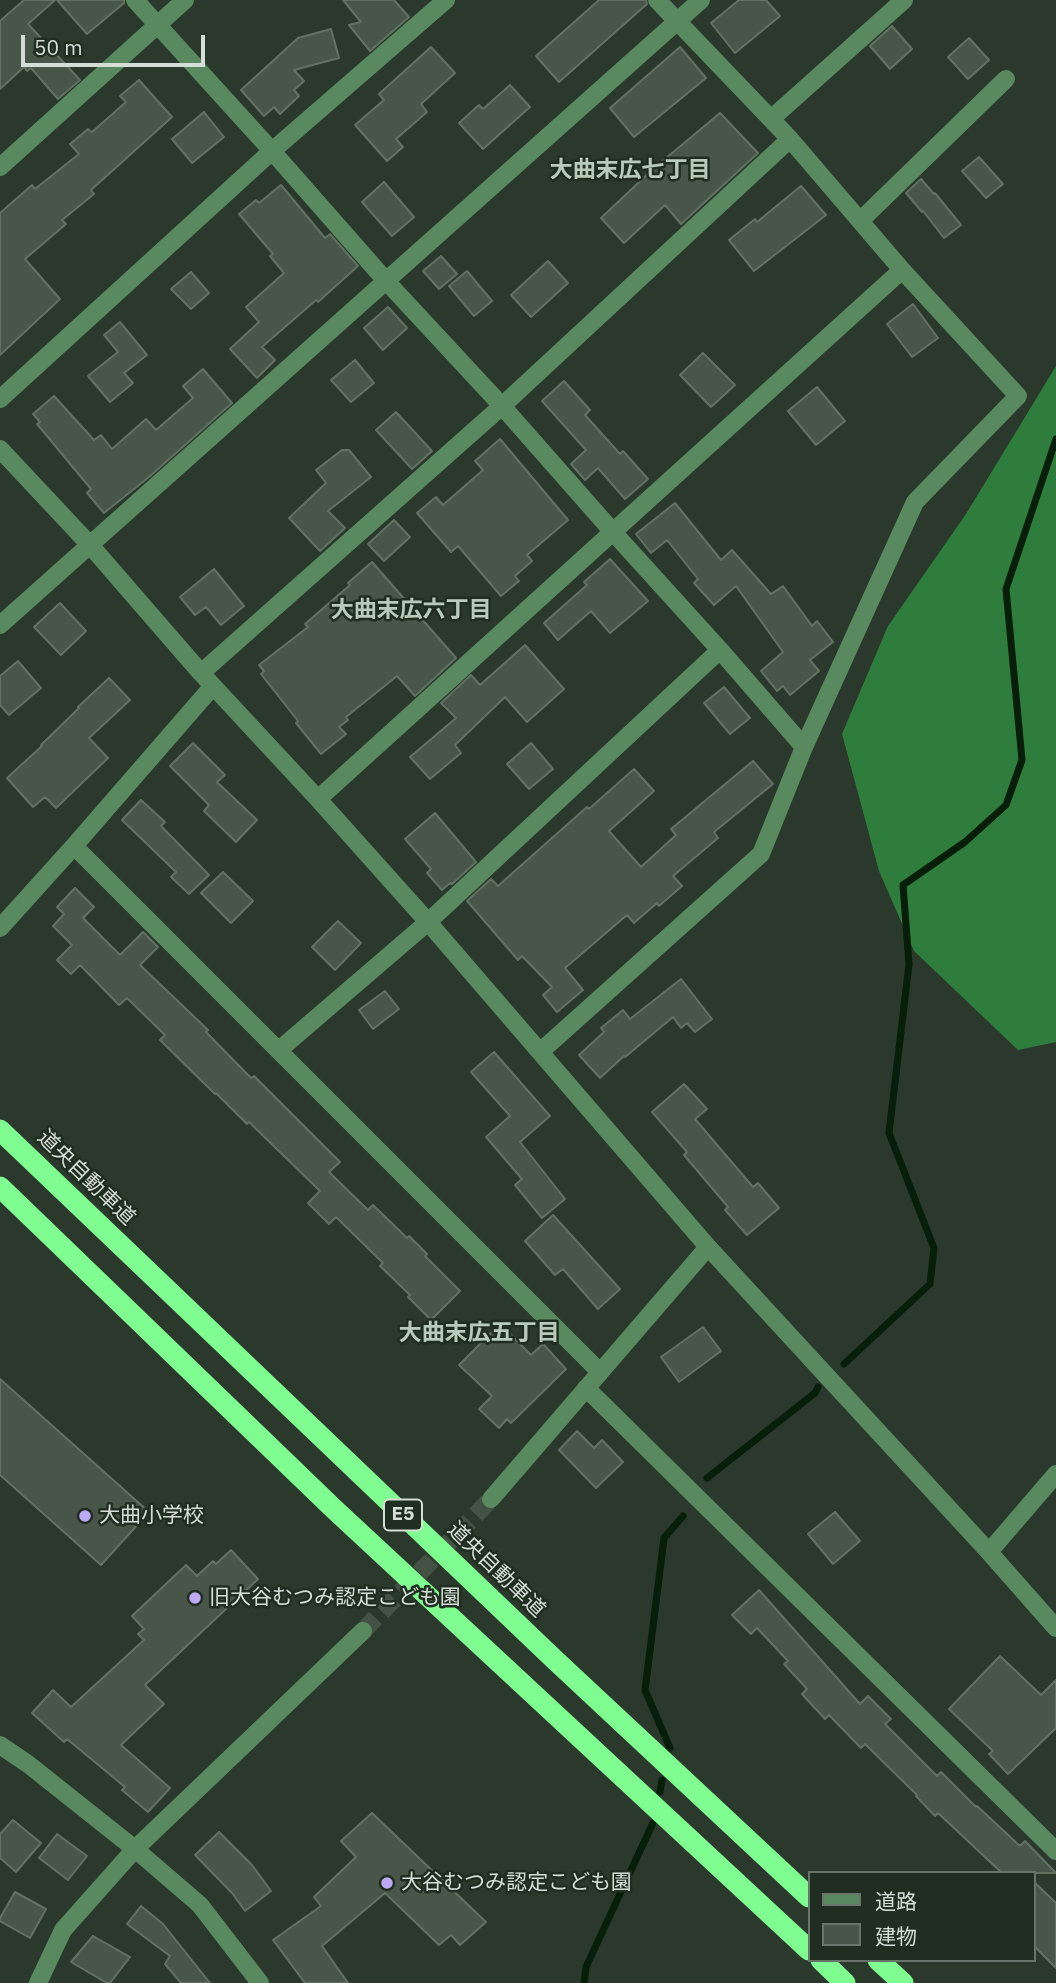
<!DOCTYPE html>
<html>
<head>
<meta charset="utf-8">
<style>
  body { margin:0 }
  #map { position:relative; width:1056px; height:1983px; overflow:hidden; background:#2a392b; font-family:"IBM Plex Sans","Noto Sans JP",sans-serif }
  canvas { display:block }
  .legend { position:absolute; left:808px; top:1871px; width:228px; height:91px; box-sizing:border-box; background:#202e21; border:2px solid #687469; margin:0; padding:9px 12px; list-style:none; font-size:21px; color:#d5ded6 }
  .legend li { display:flex; align-items:center; gap:14px; height:35px }
  .legend b { width:35px; border:2px solid #687469 }
  .scale { position:absolute; left:21px; top:35px; width:184px; height:32px; box-sizing:border-box; border:4px solid #d5ded6; border-top:0; padding-left:9px; font-size:21px; line-height:24px; white-space:nowrap; color:#d5ded6; -webkit-text-stroke:5px #202e21; paint-order:stroke }
</style>
</head>
<body>
<div id="map">
<canvas width="1056" height="1983"></canvas>
<ul class="legend">
<li><b style="height:9px;background:#59895e"></b>道路</li>
<li><b style="height:19px;background:#475648"></b>建物</li>
</ul>
<div class="scale">50 m</div>
</div>
<script>
const g = document.querySelector('canvas').getContext('2d');
g.lineJoin = 'round';
function fillPath(path, color) { g.fillStyle = color; g.fill(path, 'evenodd'); }
const toPath = rows => new Path2D(rows.map(r => 'M' + r).join(''));
function trace(path, color, width, dash) { g.strokeStyle = color; g.lineWidth = width; g.lineCap = dash ? 'butt' : 'round'; g.setLineDash(dash || []); g.stroke(path); }
function label(font, color, halo, rows, align = 'center') {
  g.font = font + ' "IBM Plex Sans","Noto Sans JP",sans-serif'; g.lineWidth = 5; g.setLineDash([]); g.textBaseline = 'middle'; g.strokeStyle = halo; g.fillStyle = color; for (const [text, x, y, turn = 0] of rows) {
    g.save(); g.translate(x, y); g.rotate((+turn || 0) * Math.PI / 180); g.textAlign = isNaN(turn) ? turn : align; if (halo) g.strokeText(text, 0, 0); g.fillText(text, 0, 0); g.restore();
  }
}
fillPath(toPath([
  [1056,366,1056,1042,1018,1050,914,951,879,871,842,734,888,626,966,514]
]), '#2e7d3c');
trace(toPath([
  [844,1364,930,1284,934,1248,889,1133,909,964,903,885,965,842,1006,805,1022,760,1006,589,1056,439],
  [707,1478,815,1393,818,1387],
  [670,1748,645,1690,664,1538,683,1516],
  [660,1792,662,1780],
  [584,1983,586,1967,653,1823]
]), '#061e0a', 7);
const building = toPath([
  [24,0,55,0,28,24,80,80,58,99,31,68,27,71,24,67,0,89,0,21,24,0],
  [57,0,124,0,124,3,87,34,57,0],
  [343,0,394,0,409,17,370,51,349,25,361,22,343,0],
  [599,0,646,0,647,4,559,82,536,56,599,0],
  [739,0,766,0,780,16,735,53,711,23,739,0],
  [892,26,912,49,890,69,870,46,892,26],
  [331,29,339,58,294,70,304,81,294,90,299,96,280,114,274,107,264,116,241,90,298,38,331,29],
  [969,38,989,60,968,79,948,57,969,38],
  [431,47,455,73,421,104,427,112,396,139,403,147,387,161,355,125,384,100,379,94,431,47],
  [680,47,706,78,634,137,610,108,680,47],
  [139,80,172,117,91,190,94,194,62,220,66,224,25,259,60,299,0,355,0,213,32,185,35,189,79,154,70,144,88,129,92,132,126,102,120,96,139,80],
  [510,85,530,107,483,149,459,123,479,105,483,109,510,85],
  [204,112,224,137,192,163,172,139,204,112],
  [720,113,758,153,681,224,665,205,624,243,601,218,653,169,720,113],
  [979,157,1003,184,986,198,962,171,979,157],
  [921,179,934,194,935,193,961,225,944,238,923,211,922,212,906,193,921,179],
  [384,182,414,217,392,236,362,202,384,182],
  [281,185,325,238,330,234,358,266,318,302,316,300,262,347,275,360,257,378,230,349,259,322,246,307,284,273,270,256,273,254,239,214,256,200,259,203,281,185],
  [801,186,826,215,754,271,729,240,755,219,757,222,801,186],
  [441,256,457,274,439,289,423,271,441,256],
  [548,261,568,283,531,317,511,295,548,261],
  [467,271,492,301,474,316,449,286,467,271],
  [191,272,209,293,191,309,171,289,191,272],
  [913,304,938,338,912,357,887,324,913,304],
  [388,307,407,328,383,350,364,328,388,307],
  [120,322,147,355,124,373,133,383,110,402,88,376,118,352,104,335,120,322],
  [703,353,735,385,711,407,680,375,703,353],
  [355,360,374,383,351,402,331,380,355,360],
  [203,369,232,403,149,477,104,513,87,493,91,489,37,424,40,422,33,414,54,396,94,440,101,435,112,449,146,419,156,430,193,398,183,386,203,369],
  [564,381,590,410,585,415,620,454,623,451,648,479,625,499,598,468,585,480,571,464,586,450,542,401,564,381],
  [817,387,845,421,816,445,788,411,817,387],
  [396,412,432,451,412,469,376,430,396,412],
  [500,439,568,520,527,555,532,561,515,576,519,581,501,596,458,546,451,552,417,513,436,497,443,505,483,470,475,461,500,439],
  [342,450,349,450,371,477,328,511,345,528,320,551,289,518,326,483,316,470,342,450],
  [675,503,721,560,732,550,771,594,783,586,812,626,817,621,833,642,810,660,819,671,790,695,783,686,777,691,761,671,783,652,736,586,714,605,694,583,698,579,667,540,651,553,636,534,675,503],
  [394,520,410,537,384,561,368,544,394,520],
  [610,559,648,601,610,633,591,611,558,640,544,623,587,585,584,582,610,559],
  [372,562,456,658,415,696,397,676,346,717,348,720,339,727,346,734,321,754,296,723,298,721,261,674,264,671,259,665,308,627,305,624,350,585,348,583,372,562],
  [214,569,244,606,221,625,206,607,195,615,180,597,214,569],
  [60,603,86,631,61,655,34,627,60,603],
  [525,645,564,689,527,722,505,697,455,745,461,753,430,779,410,757,456,718,441,703,471,675,480,685,525,645],
  [18,661,41,688,9,715,0,705,0,676,18,661],
  [109,678,130,700,89,738,108,758,56,808,45,797,33,807,7,778,42,746,41,745,79,708,78,707,109,678],
  [724,687,750,718,730,734,704,703,724,687],
  [193,743,225,775,217,782,257,820,236,842,204,811,209,805,170,766,193,743],
  [531,743,553,769,529,789,507,764,531,743],
  [753,761,773,784,714,832,718,838,673,876,682,886,659,906,657,903,634,923,627,915,565,968,583,990,557,1012,543,995,552,987,522,956,518,960,467,901,491,879,498,886,587,807,589,809,634,769,654,791,609,831,641,867,676,835,671,829,753,761],
  [141,800,165,822,161,826,209,875,189,894,171,877,176,872,122,820,141,800],
  [435,813,476,862,452,884,450,883,442,890,427,873,431,869,405,839,435,813],
  [223,872,253,901,231,923,201,893,223,872],
  [75,888,94,907,83,918,120,955,143,932,158,947,140,965,208,1030,206,1032,251,1078,254,1076,340,1162,329,1172,368,1210,373,1205,407,1238,409,1236,427,1254,425,1256,460,1291,431,1320,408,1297,410,1295,380,1266,383,1263,336,1217,329,1224,308,1203,320,1191,249,1122,247,1124,216,1093,215,1094,160,1040,165,1035,127,998,119,1005,80,965,71,974,57,960,72,945,53,926,64,914,57,907,75,888],
  [338,921,361,943,335,970,312,947,338,921],
  [681,979,712,1019,695,1032,687,1023,681,1028,673,1017,625,1057,624,1056,600,1078,579,1055,604,1032,601,1028,623,1010,630,1019,681,979],
  [385,991,399,1009,373,1029,359,1010,385,991],
  [494,1052,550,1116,520,1142,565,1199,542,1218,515,1185,522,1179,486,1137,510,1116,471,1072,494,1052],
  [684,1084,707,1109,695,1119,753,1187,758,1183,779,1208,747,1235,725,1210,728,1207,684,1155,687,1152,652,1112,684,1084],
  [553,1215,620,1289,598,1309,563,1269,555,1275,525,1241,553,1215],
  [500,1324,531,1355,543,1344,566,1369,511,1423,507,1419,499,1428,479,1409,492,1396,459,1365,500,1324],
  [703,1327,721,1351,679,1382,661,1357,703,1327],
  [0,1379,149,1512,101,1565,0,1475,0,1379],
  [577,1431,594,1448,602,1440,623,1462,596,1488,559,1450,577,1431],
  [835,1512,860,1541,833,1564,808,1534,835,1512],
  [231,1550,258,1579,145,1685,164,1704,121,1745,170,1788,148,1812,122,1790,125,1787,67,1739,64,1742,32,1713,53,1690,71,1707,144,1640,138,1634,144,1629,132,1616,186,1565,197,1576,213,1561,216,1564,231,1550],
  [759,1590,860,1704,868,1696,891,1719,885,1724,937,1776,941,1772,976,1807,977,1806,1020,1846,1025,1841,1056,1873,1002,1873,938,1813,935,1816,916,1796,917,1795,865,1744,861,1748,829,1715,825,1719,802,1694,807,1689,784,1664,788,1661,757,1628,751,1634,732,1615,759,1590],
  [1000,1656,1041,1695,1056,1680,1056,1728,1008,1774,989,1754,993,1751,949,1709,1000,1656],
  [372,1813,486,1922,460,1945,451,1935,439,1945,385,1893,322,1946,348,1983,305,1983,273,1940,321,1906,314,1897,356,1857,341,1841,372,1813],
  [13,1820,41,1843,16,1872,0,1858,0,1834,13,1820],
  [219,1832,252,1865,271,1891,245,1911,232,1893,195,1855,219,1832],
  [57,1834,87,1856,68,1880,39,1858,57,1834],
  [1033,1881,1056,1903,1056,1968,1033,1945,1033,1881],
  [15,1892,46,1909,30,1938,0,1921,0,1918,15,1892],
  [141,1906,163,1924,210,1983,181,1983,165,1964,170,1956,127,1924,141,1906],
  [93,1936,130,1957,110,1983,107,1983,71,1962,93,1936]
]);
fillPath(building, '#475648');
trace(building, '#617162', 2);
trace(toPath([
  [363,1631,491,1499]
]), '#445245', 18, [18, 9]);
trace(toPath([
  [135,0,272,151,387,282,502,406,613,532,720,650,804,747],
  [771,119,904,0],
  [0,167,185,0],
  [860,221,1006,79],
  [0,399,272,151,446,0],
  [0,449,90,545,201,673,318,799,428,922,708,1247,989,1552,1056,1628],
  [0,625,701,0],
  [201,673,502,406,790,139],
  [318,799,902,270],
  [74,846,600,1372],
  [0,928,74,846,213,686],
  [279,1050,428,922,720,650],
  [540,1052,761,854,804,747,915,502,1018,396,902,270,790,139,657,0],
  [586,1388,1056,1851],
  [491,1499,708,1247],
  [989,1552,1056,1474],
  [0,1745,28,1764,135,1849,200,1905,260,1983],
  [38,1983,63,1930,135,1849,363,1631]
]), '#59895e', 18);
trace(toPath([
  [0,1130,555,1660,809,1897],
  [0,1187,334,1509,809,1950],
  [821,1960,845,1983],
  [878,1960,903,1983]
]), '#7ffd91', 21);
for (const [x, y, r, color] of [
  [85,1516,7,"#bea9f4"],
  [195,1598,7,"#bea9f4"],
  [387,1883,7,"#bea9f4"]
]) { const dot = new Path2D(); dot.arc(x, y, r, 0, 2 * Math.PI); g.fillStyle = color; g.fill(dot); trace(dot, '#202e21', 2.5); }
for (const [x, y, w] of [
  [403,1515,38]
]) { const box = new Path2D(); box.roundRect(x - w / 2, y - 15.5, w, 31, 5); g.fillStyle = '#202e21'; g.fill(box); trace(box, '#d5ded6', 2); }
label('bold 19px', '#d5ded6', null, [
  ["E5",403,1515]
]);
label('21px', '#d5ded6', '#202e21', [
  ["道央自動車道",86,1178,44],
  ["道央自動車道",496,1570,44]
]);
label('21px', '#d5ded6', '#202e21', [
  ["大曲小学校",99,1516],
  ["旧大谷むつみ認定こども園",209,1598],
  ["大谷むつみ認定こども園",401,1883]
], 'left');
label('bold 23px', '#b8cab9', '#202e21', [
  ["大曲末広七丁目",630,170],
  ["大曲末広六丁目",411,610],
  ["大曲末広五丁目",479,1333]
]);
</script>
</body>
</html>
